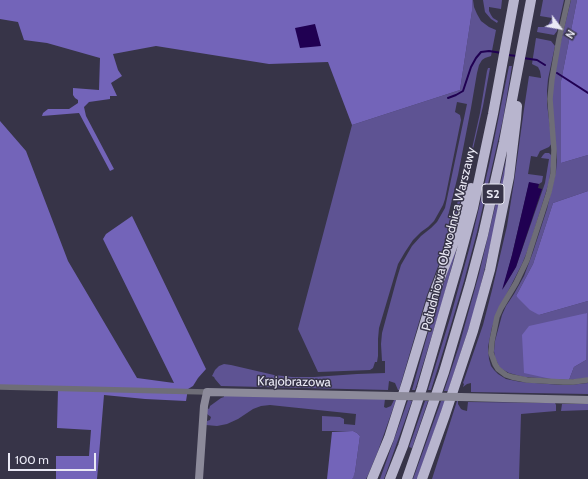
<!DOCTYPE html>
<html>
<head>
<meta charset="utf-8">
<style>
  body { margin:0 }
  #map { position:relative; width:588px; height:479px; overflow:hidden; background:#373448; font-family:Cabin,sans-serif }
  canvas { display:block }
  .north { position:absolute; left:540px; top:8px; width:40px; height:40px; -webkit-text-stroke:3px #373448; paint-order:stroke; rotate:122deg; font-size:11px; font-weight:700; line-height:16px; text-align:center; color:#eae9f5 }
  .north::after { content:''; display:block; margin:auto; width:14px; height:18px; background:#eae9f5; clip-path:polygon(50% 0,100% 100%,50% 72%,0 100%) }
  .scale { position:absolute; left:8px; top:453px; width:88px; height:18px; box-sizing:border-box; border:2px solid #eae9f5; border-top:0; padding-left:5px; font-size:12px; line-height:14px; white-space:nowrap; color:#eae9f5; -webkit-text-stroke:3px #373448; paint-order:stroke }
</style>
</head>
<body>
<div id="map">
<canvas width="588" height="479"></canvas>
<div class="north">N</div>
<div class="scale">100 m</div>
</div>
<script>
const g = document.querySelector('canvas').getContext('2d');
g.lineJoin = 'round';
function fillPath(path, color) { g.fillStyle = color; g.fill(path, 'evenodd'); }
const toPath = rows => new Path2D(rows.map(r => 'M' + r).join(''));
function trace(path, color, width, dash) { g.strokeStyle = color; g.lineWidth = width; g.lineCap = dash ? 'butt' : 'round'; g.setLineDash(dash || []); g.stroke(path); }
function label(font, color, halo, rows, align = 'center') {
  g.font = font + ' Cabin,sans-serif'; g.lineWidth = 3; g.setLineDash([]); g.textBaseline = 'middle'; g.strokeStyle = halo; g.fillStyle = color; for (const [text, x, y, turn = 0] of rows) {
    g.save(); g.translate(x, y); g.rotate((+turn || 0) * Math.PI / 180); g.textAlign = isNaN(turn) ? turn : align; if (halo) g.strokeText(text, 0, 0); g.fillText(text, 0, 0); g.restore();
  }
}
fillPath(toPath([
  [472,0,473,0,474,7,477,14,481,21,489,27,496,30,491,56,485,58,482,60,479,65,477,73,471,108,458,175,448,216,453,218,469,162,480,113,487,71,488,68,490,68,483,106,470,162,461,199,452,230,427,295,399,390,398,390,395,383,389,381,388,390,221,386,215,379,214,377,212,376,215,370,219,366,224,364,231,365,274,375,292,377,314,377,357,374,385,373,385,361,382,361,381,344,382,333,397,278,401,265,412,246,421,236,431,228,437,222,445,208,467,104,457,102,455,112,460,115,461,120,445,199,443,205,434,221,428,227,421,232,413,240,405,252,398,264,379,328,378,339,378,356,377,362,375,362,373,368,370,370,318,372,298,329,352,125,460,90,472,11],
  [483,0,502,0,501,9,489,7,489,11,491,15,493,18,498,21,497,23,491,19,485,12],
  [543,0,564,0,557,31,554,35,537,32,538,27,544,27,548,25,552,18,540,16],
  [571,0,577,0,561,81,561,163,588,155,588,191,553,203,533,264,516,296,539,315,588,301,588,378,569,380,574,367,586,360,586,313,551,379,524,377,509,373,500,368,495,358,494,351,495,341,502,315,506,306,514,294,524,276,533,252,547,209,556,171,557,160,552,103,552,91,558,53],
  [536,38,551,41,555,46,548,79,547,90,547,104,552,143,549,147,540,151,537,157,531,156,528,174,543,176,542,182,539,184,529,183,512,255,503,289,516,267,545,183,549,159,541,158,543,155,545,153,549,153,551,155,552,158,549,182,529,247,522,264,503,301,492,327,488,347,489,359,491,366,494,370,498,374,506,379,521,382,562,385,570,385,588,383,588,394,471,392,471,383,467,384,463,387,464,384,463,383,483,325,492,290,507,226,514,182,524,109,529,76,541,78,541,77,540,71,538,67,532,64],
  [509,66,512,66,503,119,477,232,464,281,445,345,431,390,428,390,451,315,470,246,489,165],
  [506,160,503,192,481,284,473,315,448,391,444,391,459,346,479,274],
  [454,251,456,251,442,303,415,390,412,390,427,336],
  [224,395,385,399,384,407,386,408,391,406,394,400,396,400,378,451,368,475,366,479,352,479,355,472,360,436,357,433,353,431,322,431,322,416,340,417,344,419,344,424,355,425,356,414,270,405,261,406,253,409,238,419,227,424,217,426,206,425,207,421,210,420,211,417,207,414,207,408,209,409,210,406,221,398,224,397],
  [408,400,412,401,384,479,380,479],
  [425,401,428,401,412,448,409,447],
  [441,401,445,401,417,479,413,479],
  [457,401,458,401,458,404,461,409,463,410,467,411,468,402,555,403,556,405,556,411,521,414,519,479,432,479],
  [562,404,588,404,588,410,561,411]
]), '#5e5393');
fillPath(toPath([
  [0,0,472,0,472,11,460,90,352,125,328,62,269,64,156,46,113,54,118,70,122,76,111,83,117,96,110,96,110,99,89,102,84,107,86,116,114,169,110,171,79,113,42,116,43,113,48,109,69,109,78,103,78,100,75,98,73,95,73,88,99,90,100,58,47,43,24,40,18,22,0,19],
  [577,0,588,0,588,155,561,163,561,81],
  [0,121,26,151,68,261,137,378,174,383,103,239,106,234,132,216,206,369,198,378,193,386,188,389,186,401,145,399,104,395,97,479,56,479,56,456,89,456,91,430,57,428,58,389,0,387],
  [588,191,588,301,539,315,530,310,516,296,533,264,553,203],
  [587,313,586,360,574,367,569,380,551,379,524,373,522,335,529,326],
  [353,431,357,433,360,436,355,472,353,478,352,479,327,479,332,432]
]), '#7364b9');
fillPath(toPath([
  [315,24,321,46,300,48,295,28],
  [529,182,539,184,538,188,542,189,516,267,502,290,512,255]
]), '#200052');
trace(toPath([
  [508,55,517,56],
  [523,58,537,60,545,65],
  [557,73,588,93],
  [448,98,456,95,463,91,471,67,476,58,481,52,489,51,502,53]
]), '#200052', 2);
trace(toPath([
  [568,0,559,39,552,79,550,99,554,150,553,174,549,192,527,260,516,283,501,308,497,317,492,341,491,353,495,364,498,369,506,375,512,377,527,380,563,382,573,382,588,380],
  [0,387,207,392]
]), '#6e6d77', 5.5);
trace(toPath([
  [460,397,588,400],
  [199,479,204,406,207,392,395,396]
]), '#8c8a9a', 8);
trace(toPath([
  [372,479,389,438,407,382,433,296,452,247,471,188],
  [390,479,403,446,422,388,458,264,473,208,493,114,514,0],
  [407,479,444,372,470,284,483,235,504,142,531,0],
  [422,479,445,415,473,331,490,270,509,177,516,119,517,106]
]), '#b8b5ce', 10);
trace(toPath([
  [395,396,460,397]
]), '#8c8a9a', 8);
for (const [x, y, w] of [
  [493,194,22]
]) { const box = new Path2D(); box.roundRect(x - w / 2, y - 10, w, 20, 3); g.fillStyle = '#373448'; g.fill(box); trace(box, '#eae9f5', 1); }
label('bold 12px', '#eae9f5', null, [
  ["S2",493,194]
]);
label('13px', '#eae9f5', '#373448', [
  ["Południowa Obwodnica Warszawy",449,239,-76],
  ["Krajobrazowa",294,382,1]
]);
</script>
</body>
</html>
